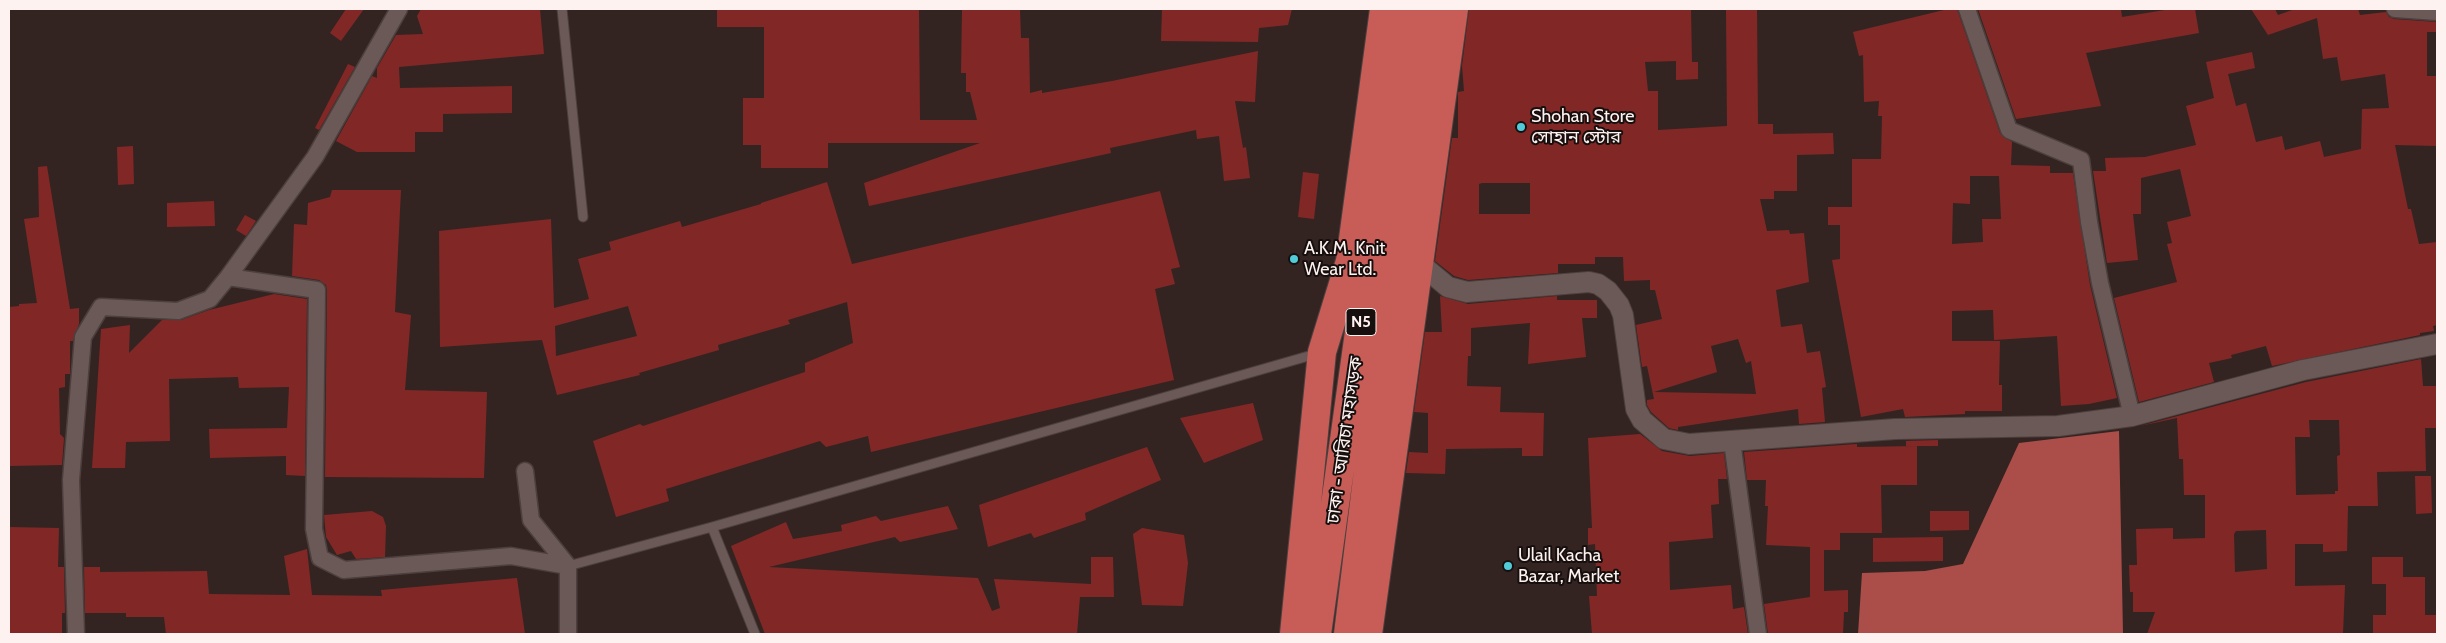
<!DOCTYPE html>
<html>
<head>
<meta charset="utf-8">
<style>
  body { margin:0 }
  #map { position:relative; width:2446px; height:643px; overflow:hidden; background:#332422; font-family:Cabin,sans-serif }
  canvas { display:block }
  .frame { position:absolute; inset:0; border:10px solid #fdf2f0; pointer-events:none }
</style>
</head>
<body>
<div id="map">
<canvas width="2446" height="643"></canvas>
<div class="frame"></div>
</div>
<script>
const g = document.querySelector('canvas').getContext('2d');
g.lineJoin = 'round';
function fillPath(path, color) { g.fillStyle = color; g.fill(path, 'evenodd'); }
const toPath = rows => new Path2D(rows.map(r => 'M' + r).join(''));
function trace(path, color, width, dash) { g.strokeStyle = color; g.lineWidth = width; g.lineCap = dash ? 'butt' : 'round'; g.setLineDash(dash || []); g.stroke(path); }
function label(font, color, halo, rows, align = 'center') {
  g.font = font + ' Cabin,"Noto Sans Bengali",sans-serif'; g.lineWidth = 4; g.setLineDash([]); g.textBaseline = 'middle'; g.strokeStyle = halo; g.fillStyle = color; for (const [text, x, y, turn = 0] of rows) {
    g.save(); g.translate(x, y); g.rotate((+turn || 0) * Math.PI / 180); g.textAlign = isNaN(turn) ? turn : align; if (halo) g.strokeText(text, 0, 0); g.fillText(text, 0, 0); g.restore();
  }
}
fillPath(toPath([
  [2119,431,2123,634,1858,634,1862,573,1925,571,1963,564,2019,443]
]), '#ab4e49');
fillPath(toPath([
  [346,9,364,9,341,41,330,33],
  [421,9,540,9,544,54,399,67,400,88,512,86,512,113,443,114,443,132,415,132,415,152,357,152,336,141,372,76,377,78,377,68,396,35,423,34,417,16],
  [717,9,919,9,920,120,977,120,970,92,966,92,966,73,961,73,962,9,1020,9,1021,38,1029,38,1030,93,1042,90,1042,93,1112,81,1258,51,1255,102,1235,101,1243,148,1246,147,1250,178,1224,181,1219,136,1197,139,1196,130,1110,148,1111,153,869,206,864,183,980,143,828,143,828,168,761,168,761,145,743,145,743,98,764,98,764,27,717,27],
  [1162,9,1292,9,1288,25,1259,28,1258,42,1161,41],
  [1469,9,1691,9,1692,62,1698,62,1698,79,1676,80,1676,61,1645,62,1648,91,1658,91,1658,130,1727,126,1726,9,1757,9,1758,124,1773,124,1773,134,1833,133,1834,154,1797,155,1797,191,1774,191,1774,199,1760,199,1767,231,1789,230,1790,234,1804,233,1809,282,1776,290,1781,327,1802,324,1807,353,1820,351,1826,387,1822,388,1825,422,1799,424,1798,409,1678,427,1678,430,1669,428,1651,412,1647,405,1647,400,1654,399,1647,366,1642,367,1636,325,1662,319,1655,290,1650,290,1650,280,1624,281,1623,257,1595,257,1595,264,1558,264,1558,273,1468,280,1454,276,1435,261,1452,138,1458,138,1458,92,1464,91,1462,66],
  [1482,183,1530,183,1530,214,1479,214,1479,184],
  [1738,339,1746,363,1751,361,1756,394,1654,392,1717,372,1711,346],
  [1948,9,1957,9,2000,133,2012,142,2011,165,2050,166,2050,173,2073,173,2090,285,2117,398,2089,404,2061,406,2057,336,1994,340,1993,310,1952,311,1952,341,2000,341,1999,385,2002,385,2002,411,1965,411,1965,414,1905,417,1903,409,1861,417,1832,260,1840,259,1840,225,1828,225,1828,207,1852,207,1852,159,1881,159,1882,116,1878,116,1879,101,1864,102,1863,55,1859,56,1853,32],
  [1970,176,1999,176,2001,219,1982,219,1983,242,1952,244,1953,203,1970,204],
  [1978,9,2121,9,2122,17,2171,9,2195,9,2199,33,2086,53,2101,106,2016,119],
  [2251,9,2275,9,2278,15,2295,9,2358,9,2360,15,2386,12,2389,17,2394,19,2437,22,2437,32,2427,32,2427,76,2437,76,2437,146,2395,145,2408,209,2411,209,2419,244,2437,242,2437,325,2433,326,2434,331,2420,333,2420,335,2272,366,2266,346,2231,355,2232,358,2209,363,2214,382,2139,402,2114,298,2177,282,2167,244,2172,243,2167,222,2191,216,2180,169,2141,178,2141,214,2133,214,2138,260,2107,263,2093,171,2106,171,2105,158,2145,157,2196,145,2186,106,2214,98,2206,62,2252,52,2255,68,2228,74,2236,106,2246,103,2256,142,2282,136,2285,150,2320,141,2324,157,2361,149,2362,109,2389,108,2385,74,2341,81,2337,57,2323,59,2317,18,2268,35],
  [348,64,355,67,319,130,315,128],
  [133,146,134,184,118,185,117,147],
  [47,166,70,309,79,308,79,324,73,341,70,341,70,374,65,374,65,387,59,388,60,434,64,438,62,465,9,466,9,307,19,306,19,304,37,303,24,219,39,217,38,167],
  [1303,172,1319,174,1314,219,1298,217],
  [827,182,852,264,1160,191,1180,267,1171,269,1175,284,1155,289,1174,380,871,452,868,436,826,447,820,441,666,489,669,501,616,517,593,441,640,424,643,426,805,372,805,363,853,343,847,302,788,320,790,324,718,345,719,350,639,373,640,375,557,395,542,340,440,347,439,231,551,219,554,308,589,299,578,259,611,250,609,242,680,221,682,227,761,204,761,203],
  [628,306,637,336,556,356,555,326],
  [332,190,401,190,395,312,411,315,405,390,487,392,484,478,325,477,327,290,326,285,319,280,292,276,294,224,307,225,308,203,330,197],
  [214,201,215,226,167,227,167,203],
  [245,215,256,221,246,236,236,230],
  [274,294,307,299,305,476,286,475,286,456,210,458,209,429,287,428,289,387,239,388,238,377,169,379,170,441,126,442,125,468,92,468,101,329,130,325,129,353,162,320,181,320,209,310],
  [1440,296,1468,304,1557,296,1557,300,1597,300,1597,318,1582,318,1586,357,1528,364,1530,323,1471,328,1471,356,1468,356,1467,386,1501,387,1500,412,1544,413,1543,456,1522,456,1522,448,1446,449,1445,474,1406,473,1409,452,1428,453,1428,413,1414,412,1425,332,1442,332],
  [2421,359,2423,386,2437,386,2437,428,2425,428,2426,471,2377,472,2378,506,2348,506,2347,551,2323,552,2323,544,2295,544,2295,586,2345,585,2343,634,2147,634,2155,612,2133,612,2133,592,2130,592,2129,565,2137,565,2136,529,2173,528,2173,539,2205,538,2205,495,2184,495,2183,459,2179,459,2177,418,2140,426,2306,382],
  [2309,420,2339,420,2340,455,2337,456,2338,491,2335,491,2335,494,2296,495,2295,437,2310,437],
  [2266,530,2267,569,2235,572,2234,534,2236,531],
  [1253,403,1263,440,1204,463,1180,418],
  [1640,434,1662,451,1690,456,1724,453,1727,479,1718,479,1719,504,1711,505,1713,538,1669,542,1670,590,1731,585,1733,609,1744,607,1748,634,1592,634,1589,596,1597,596,1595,544,1588,545,1588,528,1592,528,1588,438],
  [1938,440,1938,446,1906,446,1906,441],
  [1857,444,1857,447,1917,446,1917,485,1881,485,1882,533,1840,533,1840,550,1824,550,1824,591,1848,590,1848,612,1844,612,1843,634,1768,634,1764,604,1810,597,1810,547,1766,545,1768,506,1765,506,1766,480,1747,480,1744,452],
  [1147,447,1161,480,1085,513,1086,520,1034,538,1031,533,988,547,979,505],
  [2415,476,2431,476,2432,513,2416,514],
  [948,506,958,529,900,542,895,537,769,567,978,578,992,611,1000,608,994,579,1091,584,1091,557,1113,557,1114,597,1080,597,1077,634,765,634,731,546,786,522,793,539,842,531,841,525,876,516,881,521],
  [372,511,383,517,386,526,385,557,356,559,351,551,337,555,326,537,324,515],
  [1930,511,1969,511,1969,530,1930,531],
  [9,527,59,528,58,567,64,567,65,613,62,613,62,634,9,634],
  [1142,528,1184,535,1188,563,1183,606,1142,605,1133,534],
  [1943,537,1943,561,1873,562,1873,538],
  [307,549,312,595,382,596,381,590,517,578,525,634,166,634,164,617,126,617,126,613,85,613,84,567,100,567,100,572,207,571,209,594,290,595,284,556],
  [2372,557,2403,557,2403,577,2425,577,2425,615,2437,615,2437,634,2373,634,2373,615,2386,615,2386,584,2372,584]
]), '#812826');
const service = toPath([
  [562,9,583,217],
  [712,527,755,634],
  [568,566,712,527,1319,353]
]);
const minor = toPath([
  [1967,9,2009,130,2081,160,2089,222,2100,283,2132,416],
  [2395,9,2437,12],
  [228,277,317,290,314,529,320,558,344,570,511,556,568,566],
  [1732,441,1758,634],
  [525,471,531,520,568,566,568,634],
  [76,634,71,480,83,337,101,307,178,311,210,299,228,277,315,157,399,9]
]);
const tertiary = toPath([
  [1418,262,1448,287,1467,292,1589,282,1598,284,1608,291,1619,305,1623,315,1636,409,1642,420,1664,439,1689,444,1895,429,2058,426,2132,416,2303,370,2437,344]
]);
const trunk = toPath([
  [1294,634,1322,352,1350,261,1384,9],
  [1317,634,1404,9],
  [1348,634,1378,389,1432,9],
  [1368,634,1454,9]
]);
trace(service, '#4c3f3d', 11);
trace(minor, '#4c3f3d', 19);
trace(tertiary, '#4c3f3d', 22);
trace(trunk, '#4c3f3d', 30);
trace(service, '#6b5957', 9);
trace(minor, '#6b5957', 16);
trace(tertiary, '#6b5957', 20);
trace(trunk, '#c85d58', 28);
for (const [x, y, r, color] of [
  [1521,127,5,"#52cbd9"],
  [1294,259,5,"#52cbd9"],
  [1508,566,5,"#52cbd9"]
]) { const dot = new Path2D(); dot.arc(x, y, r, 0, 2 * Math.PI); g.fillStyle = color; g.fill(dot); trace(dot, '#160f0e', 2); }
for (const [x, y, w] of [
  [1361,322,30]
]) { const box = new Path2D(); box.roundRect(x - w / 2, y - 13.5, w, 27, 4); g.fillStyle = '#160f0e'; g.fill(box); trace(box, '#fdf2f0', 1); }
label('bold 16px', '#fdf2f0', null, [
  ["N5",1361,322]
]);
label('18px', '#fdf2f0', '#160f0e', [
  ["Shohan Store",1531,117],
  ["সোহান স্টোর",1531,138],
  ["A.K.M. Knit",1304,249],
  ["Wear Ltd.",1304,270],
  ["Ulail Kacha",1518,556],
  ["Bazar, Market",1518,577]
], 'left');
label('18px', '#fdf2f0', '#160f0e', [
  ["ঢাকা - আরিচা মহাসড়ক",1345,440,-82]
]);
</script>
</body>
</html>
